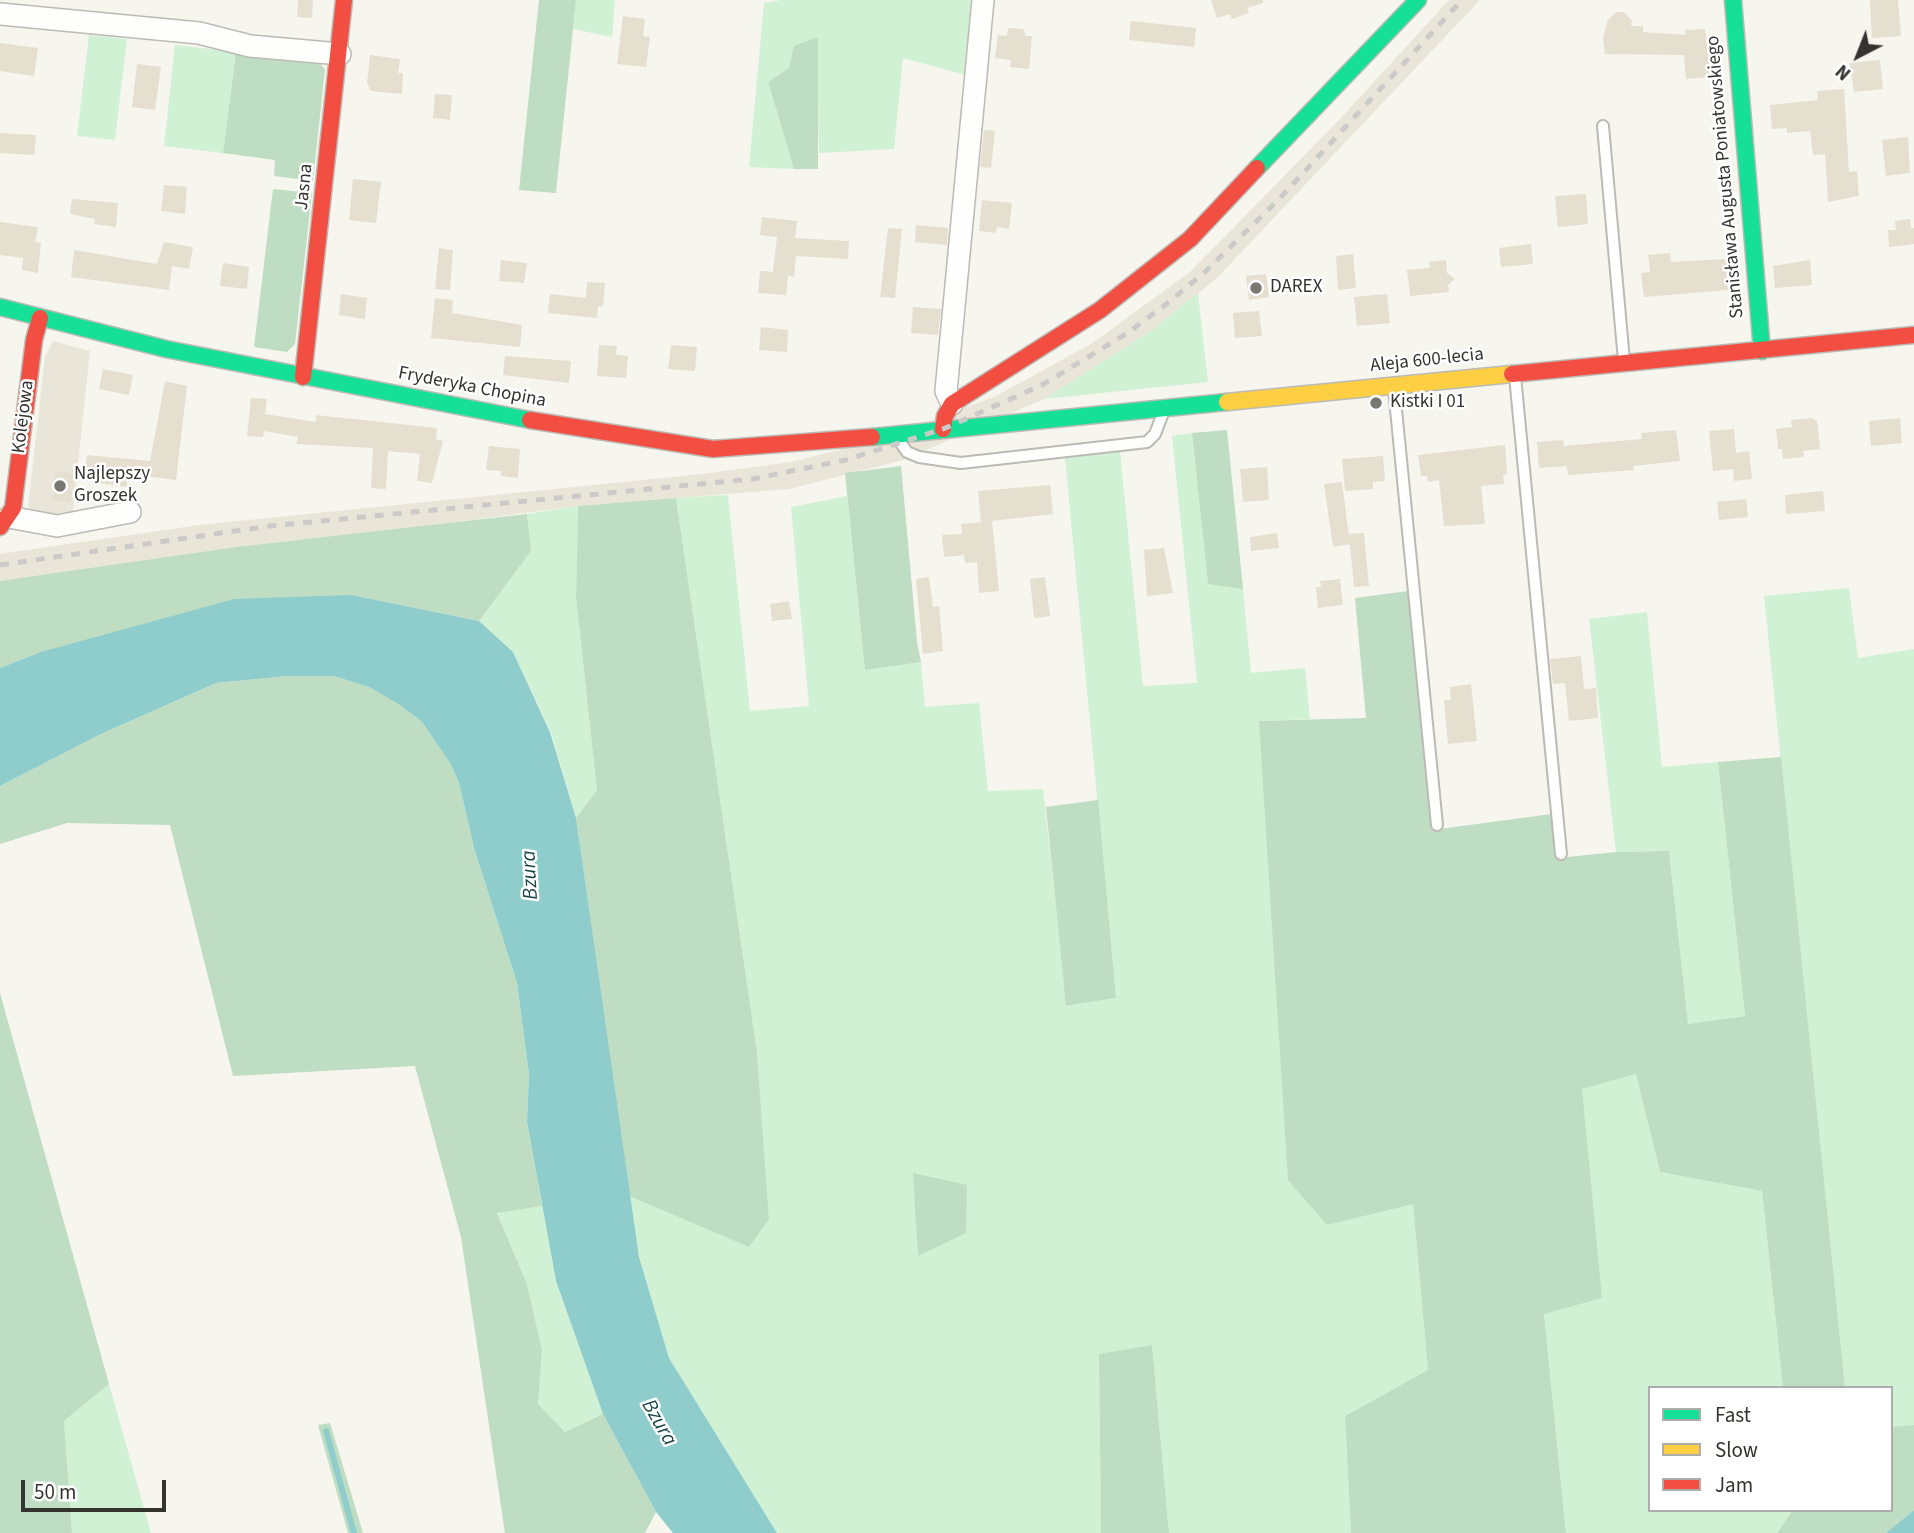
<!DOCTYPE html>
<html>
<head>
<meta charset="utf-8">
<style>
  body { margin:0 }
  #map { position:relative; width:1914px; height:1533px; overflow:hidden; background:#f6f5ee; font-family:"Source Sans 3",sans-serif }
  canvas { display:block }
  .legend { position:absolute; left:1648px; top:1386px; width:245px; height:126px; box-sizing:border-box; background:#fff; border:2px solid #aeadac; margin:0; padding:9px 12px; list-style:none; font-size:21px; color:#35332f }
  .legend li { display:flex; align-items:center; gap:14px; height:35px }
  .legend b { width:35px; border:2px solid #aeadac }
  .north { position:absolute; left:1823px; top:21px; width:70px; height:70px; -webkit-text-stroke:5px #fff; paint-order:stroke; rotate:222deg; font-size:19px; font-weight:700; line-height:28px; text-align:center; color:#35332f }
  .north::after { content:''; display:block; margin:auto; width:24px; height:32px; background:#35332f; clip-path:polygon(50% 0,100% 100%,50% 72%,0 100%) }
  .scale { position:absolute; left:21px; top:1480px; width:145px; height:32px; box-sizing:border-box; border:4px solid #35332f; border-top:0; padding-left:9px; font-size:21px; line-height:24px; white-space:nowrap; color:#35332f; -webkit-text-stroke:5px #fff; paint-order:stroke }
</style>
</head>
<body>
<div id="map">
<canvas width="1914" height="1533"></canvas>
<ul class="legend">
<li><b style="height:9px;background:#16e098"></b>Fast</li>
<li><b style="height:9px;background:#ffcf43"></b>Slow</li>
<li><b style="height:9px;background:#f24e42"></b>Jam</li>
</ul>
<div class="north">N</div>
<div class="scale">50 m</div>
</div>
<script>
const g = document.querySelector('canvas').getContext('2d');
g.lineJoin = 'round';
function fillPath(path, color) { g.fillStyle = color; g.fill(path, 'evenodd'); }
const toPath = rows => new Path2D(rows.map(r => 'M' + r).join(''));
function trace(path, color, width, dash) { g.strokeStyle = color; g.lineWidth = width; g.lineCap = dash ? 'butt' : 'round'; g.setLineDash(dash || []); g.stroke(path); }
function label(font, color, halo, rows, align = 'center') {
  g.font = font + ' "Source Sans 3",sans-serif'; g.lineWidth = 5; g.setLineDash([]); g.textBaseline = 'middle'; g.strokeStyle = halo; g.fillStyle = color; for (const [text, x, y, turn = 0] of rows) {
    g.save(); g.translate(x, y); g.rotate((+turn || 0) * Math.PI / 180); g.textAlign = isNaN(turn) ? turn : align; if (halo) g.strokeText(text, 0, 0); g.fillText(text, 0, 0); g.restore();
  }
}
fillPath(toPath([
  [1449,0,1480,0,1216,279,1151,331,1044,399,903,460,789,489,578,506,0,581,0,554,199,525,702,474,791,462,882,439,996,396,1091,344,1190,272,1338,121],
  [53,341,90,351,73,511,43,515,28,507,45,357]
]), '#e9e6d9');
fillPath(toPath([
  [576,0,615,0,612,37,573,29],
  [781,0,973,0,966,75,903,58,894,149,819,153,817,37,789,68,768,82,794,169,749,167,764,3],
  [89,35,127,39,115,140,77,136],
  [175,45,236,52,223,153,164,146],
  [1198,293,1208,382,1044,399,1151,331],
  [1192,433,1208,583,1243,589,1251,673,1305,668,1310,719,1259,721,1327,1225,1413,1203,1428,1370,1345,1416,1351,1533,1169,1533,1152,1345,1099,1355,1101,1533,777,1533,669,1358,639,1257,629,1196,749,1246,769,1219,757,1052,676,498,728,495,750,711,809,706,791,507,847,496,865,670,921,662,925,707,979,703,988,791,1043,789,1067,1006,1116,998,1065,458,1120,451,1143,686,1197,683,1172,436],
  [578,506,576,598,597,790,576,818,551,732,513,652,479,621,531,551,527,514],
  [1849,588,1858,658,1914,649,1914,1425,1891,1427,1891,1388,1845,1388,1764,596],
  [1647,612,1662,767,1718,762,1745,1016,1688,1024,1669,851,1616,852,1589,619],
  [1636,1074,1660,1172,1762,1191,1783,1388,1650,1388,1650,1510,1793,1510,1777,1533,1566,1533,1544,1313,1602,1298,1581,1089],
  [542,1206,556,1281,603,1414,565,1432,538,1404,542,1350,527,1284,497,1212],
  [109,1384,151,1533,72,1533,64,1421]
]), '#d1f1d5');
fillPath(toPath([
  [539,0,576,0,556,193,519,190],
  [818,37,818,169,794,169,768,82,789,68,794,46],
  [236,52,317,61,325,69,313,181,274,176,275,160,223,153],
  [273,189,312,193,295,344,287,352,254,347],
  [1227,430,1243,589,1208,584,1192,433],
  [901,466,917,642,921,662,865,670,845,473],
  [676,498,757,1052,769,1219,749,1247,629,1196,576,818,597,790,576,598,578,506],
  [527,514,531,551,479,621,352,595,41,652,0,668,0,581,237,547],
  [1408,591,1432,830,1552,814,1557,858,1616,852,1669,851,1688,1024,1745,1016,1718,762,1781,757,1845,1388,1783,1388,1762,1191,1660,1172,1636,1074,1582,1089,1602,1298,1544,1314,1566,1533,1351,1533,1345,1416,1428,1370,1413,1204,1327,1225,1288,1180,1259,721,1366,718,1355,598],
  [288,676,334,676,369,687,400,705,422,722,450,763,459,783,474,848,517,983,529,1074,527,1122,542,1206,497,1213,527,1284,542,1350,538,1404,565,1432,603,1414,656,1512,645,1533,505,1533,461,1237,415,1066,233,1076,170,825,67,823,0,844,0,786,101,734,216,683],
  [1098,800,1116,998,1066,1006,1046,807],
  [0,993,109,1384,64,1421,72,1533,0,1533],
  [913,1173,967,1185,966,1233,918,1256],
  [1152,1345,1169,1533,1101,1533,1099,1354],
  [330,1423,363,1533,348,1533,318,1425],
  [1914,1425,1914,1510,1886,1533,1777,1533,1793,1510,1891,1510,1891,1427]
]), '#beddc2');
fillPath(toPath([
  [352,595,479,621,513,652,550,732,576,818,639,1257,669,1358,777,1533,673,1533,656,1512,603,1414,556,1281,527,1122,529,1074,517,983,474,848,459,783,450,763,422,722,400,705,369,687,334,676,288,676,216,683,101,734,0,786,0,668,41,652,234,599],
  [1914,1510,1914,1533,1886,1533]
]), '#8ecdcc');
trace(toPath([
  [326,1431,354,1533]
]), '#8ecdcc', 6);
fillPath(toPath([
  [298,0,313,0,312,18,297,17],
  [1211,0,1263,0,1263,3,1247,8,1249,13,1232,19,1230,14,1217,18],
  [1870,0,1898,0,1901,36,1872,38],
  [1617,12,1624,12,1632,21,1631,26,1643,26,1643,32,1685,35,1685,30,1705,29,1712,77,1686,79,1684,55,1605,54,1603,37,1608,20],
  [623,16,645,19,643,36,650,37,646,67,617,64],
  [1131,21,1196,28,1194,47,1129,40],
  [1008,28,1023,29,1026,36,1032,36,1029,69,1010,67,1011,60,995,58,998,35,1007,36],
  [0,43,38,48,34,76,0,71],
  [370,55,400,59,398,73,403,73,402,94,371,91,367,83],
  [1880,60,1883,89,1854,92,1850,63],
  [137,64,161,67,155,110,132,107],
  [1844,89,1849,172,1857,171,1859,196,1828,202,1825,154,1813,155,1810,131,1787,133,1787,128,1772,129,1770,105,1818,100,1817,91],
  [435,94,452,95,450,120,433,118],
  [984,130,995,131,991,168,980,167],
  [0,133,36,135,34,155,0,153],
  [1908,137,1910,173,1886,176,1882,140],
  [353,179,381,182,376,223,349,220],
  [164,185,187,187,185,214,161,211],
  [1586,194,1588,224,1558,227,1555,196],
  [72,199,118,203,116,227,94,224,95,219,70,214],
  [982,200,1012,203,1009,229,997,227,996,233,979,231],
  [762,217,797,221,795,238,849,241,848,259,796,256,794,277,788,276,786,295,758,293,760,271,773,272,777,237,760,235],
  [1910,219,1911,228,1914,228,1914,244,1889,247,1888,230,1896,230,1895,221],
  [0,222,38,227,35,242,41,243,38,273,22,270,23,258,0,255],
  [916,225,948,228,947,245,915,242],
  [888,228,902,229,895,298,880,297],
  [164,242,193,247,189,269,172,266,169,290,71,277,74,250,157,264],
  [1531,244,1533,264,1501,267,1499,248],
  [439,248,453,250,450,290,435,289],
  [1670,253,1671,262,1726,259,1728,290,1644,297,1641,273,1650,272,1648,255],
  [1353,254,1356,288,1338,290,1336,256],
  [501,260,527,263,524,283,499,281],
  [1446,260,1447,273,1455,279,1448,285,1449,292,1410,296,1407,270,1430,268,1429,262],
  [1810,260,1812,285,1775,288,1773,266],
  [223,263,249,267,247,289,220,286],
  [1266,274,1269,297,1249,300,1246,276],
  [587,282,605,283,603,307,598,306,597,318,548,313,550,294,586,298],
  [341,294,367,298,365,319,339,315],
  [1387,294,1390,323,1357,326,1354,297],
  [435,298,453,300,452,313,522,325,520,347,431,338],
  [913,307,941,309,938,335,911,333],
  [1259,311,1262,336,1235,338,1233,313],
  [761,327,788,330,787,352,759,350],
  [599,345,617,346,616,355,628,356,626,378,597,376],
  [671,345,697,347,695,371,668,369],
  [505,356,571,361,569,383,503,375],
  [103,369,133,375,129,395,99,389],
  [165,381,187,386,176,480,128,474,127,487,84,481,87,455,150,461],
  [251,398,267,399,265,414,316,422,316,415,437,428,436,439,443,441,432,483,417,481,420,454,388,451,386,489,371,488,373,448,296,444,298,437,264,431,263,437,247,436],
  [1812,418,1817,421,1820,449,1803,451,1804,457,1783,459,1782,449,1778,449,1776,429,1792,427,1791,420],
  [1900,418,1902,443,1871,446,1869,421],
  [1734,429,1736,453,1749,451,1752,479,1734,481,1733,469,1713,471,1709,431],
  [1676,430,1680,461,1633,466,1634,470,1568,475,1567,466,1539,468,1537,442,1563,440,1564,446,1642,439,1641,433],
  [1505,445,1507,474,1503,475,1504,484,1481,486,1485,524,1444,526,1439,480,1428,482,1427,476,1421,476,1418,455],
  [489,446,520,449,518,478,501,476,501,471,486,470],
  [1383,456,1385,481,1373,482,1373,489,1345,491,1342,459],
  [1267,467,1269,500,1243,502,1240,469],
  [55,471,74,473,71,503,52,500],
  [1342,482,1350,544,1333,547,1324,484],
  [1050,485,1053,514,981,522,978,491],
  [1823,491,1825,511,1786,514,1785,495],
  [1746,499,1748,517,1719,520,1717,502],
  [992,521,999,591,979,593,977,562,965,563,964,555,944,557,942,535,962,534,961,524],
  [1277,533,1279,548,1251,551,1250,537],
  [1364,533,1369,586,1354,587,1349,534],
  [1164,548,1173,593,1147,596,1144,550],
  [929,577,933,607,939,606,943,651,923,654,916,579],
  [1045,577,1050,616,1034,618,1030,579],
  [1340,579,1343,605,1318,608,1316,587,1321,587,1320,581],
  [789,601,792,619,772,621,770,604],
  [1581,656,1584,689,1596,688,1598,718,1569,721,1565,683,1553,684,1550,659],
  [1471,684,1477,741,1448,744,1444,700,1451,700,1450,687]
]), '#e5dfd0');
const lane = toPath([
  [1603,126,1624,361],
  [1515,376,1561,854],
  [1394,389,1437,825],
  [898,439,907,452,919,457,961,463,1147,442,1155,434,1163,413]
]);
const street = toPath([
  [0,14,199,33,250,46,340,54],
  [952,404,946,391,983,0],
  [9,517,57,526,130,512]
]);
const fast = toPath([
  [1733,0,1762,351],
  [1257,168,1418,0],
  [0,307,166,349,530,420],
  [872,437,1227,402]
]);
const slow = toPath([
  [1227,402,1512,374]
]);
const jam = toPath([
  [1512,374,1914,335],
  [303,377,344,0],
  [530,420,713,449,872,437],
  [943,429,945,416,952,404,1100,310,1190,239,1257,168],
  [0,527,13,508,34,340,40,318]
]);
trace(lane, '#bbbab5', 14);
trace(street, '#bbbab5', 24);
trace(fast, '#bbbab5', 19);
trace(slow, '#bbbab5', 19);
trace(jam, '#bbbab5', 19);
trace(lane, '#fefefc', 10);
trace(street, '#fefefc', 21);
trace(fast, '#16e098', 16);
trace(slow, '#ffcf43', 16);
trace(jam, '#f24e42', 16);
trace(toPath([
  [0,565,270,526,752,479,846,460,943,429,1042,385,1126,334,1165,305,1204,273,1282,196,1462,0]
]), '#cbcac9', 5, [9, 9]);
for (const [x, y, r, color] of [
  [1256,288,7,"#797772"],
  [1376,403,7,"#797772"],
  [60,486,7,"#797772"]
]) { const dot = new Path2D(); dot.arc(x, y, r, 0, 2 * Math.PI); g.fillStyle = color; g.fill(dot); trace(dot, '#fff', 2.5); }
label('19px', '#35332f', '#fff', [
  ["Stanisława Augusta Poniatowskiego",1726,177,-95],
  ["Jasna",305,187,-84],
  ["Aleja 600-lecia",1427,361,-6],
  ["Fryderyka Chopina",472,388,11],
  ["Kolejowa",24,417,-83]
]);
label('19px', '#35332f', '#fff', [
  ["DAREX",1270,288],
  ["Kistki I 01",1390,403],
  ["Najlepszy",74,475],
  ["Groszek",74,497]
], 'left');
label('italic 21px', '#1a4546', '#fff', [
  ["Bzura",531,875,-93],
  ["Bzura",658,1423,60]
]);
</script>
</body>
</html>
